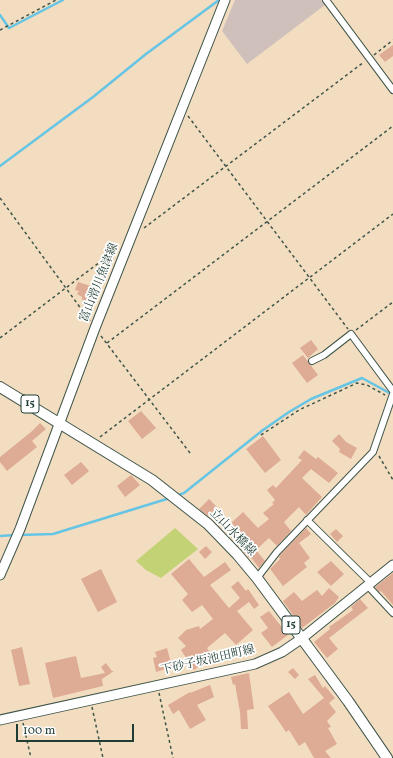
<!DOCTYPE html>
<html>
<head>
<meta charset="utf-8">
<style>
  body { margin:0 }
  #map { position:relative; width:393px; height:758px; overflow:hidden; background:#f3ddc0; font-family:Vollkorn,serif }
  canvas { display:block }
  .scale { position:absolute; left:16px; top:724px; width:118px; height:18px; box-sizing:border-box; border:2px solid #1f3d34; border-top:0; padding-left:5px; font-size:12px; line-height:14px; white-space:nowrap; color:#1f3d34; -webkit-text-stroke:3px #fff; paint-order:stroke }
</style>
</head>
<body>
<div id="map">
<canvas width="393" height="758"></canvas>
<div class="scale">100 m</div>
</div>
<script>
const g = document.querySelector('canvas').getContext('2d');
g.lineJoin = 'round';
function fillPath(path, color) { g.fillStyle = color; g.fill(path, 'evenodd'); }
const toPath = rows => new Path2D(rows.map(r => 'M' + r).join(''));
function trace(path, color, width, dash) { g.strokeStyle = color; g.lineWidth = width; g.lineCap = dash ? 'butt' : 'round'; g.setLineDash(dash || []); g.stroke(path); }
function label(font, color, halo, rows, align = 'center') {
  g.font = font + ' Vollkorn,"Noto Serif JP",serif'; g.lineWidth = 3.5; g.setLineDash([]); g.textBaseline = 'middle'; g.strokeStyle = halo; g.fillStyle = color; for (const [text, x, y, turn = 0] of rows) {
    g.save(); g.translate(x, y); g.rotate((+turn || 0) * Math.PI / 180); g.textAlign = isNaN(turn) ? turn : align; if (halo) g.strokeText(text, 0, 0); g.fillText(text, 0, 0); g.restore();
  }
}
fillPath(toPath([
  [235,0,321,0,325,5,247,64,222,31]
]), '#d0c0bc');
fillPath(toPath([
  [175,528,198,549,161,578,146,570,136,561]
]), '#c2d274');
trace(toPath([
  [0,15,9,28,63,0],
  [0,166,93,97,146,54,219,0],
  [176,496,184,493,263,430,289,412,311,399,362,378,393,395],
  [20,535,53,534,170,498],
  [0,536,15,535]
]), '#66c5e4', 2.5);
fillPath(toPath([
  [393,45,393,56,385,62,379,55],
  [78,282,97,288,91,307,83,305,85,301,82,300,82,297,77,294,79,291,75,290],
  [311,340,318,349,308,358,300,348],
  [303,355,318,375,307,383,292,363],
  [141,411,156,428,142,439,128,421],
  [40,423,46,429,32,441,37,447,7,471,0,462,0,457,31,432],
  [339,434,346,442,357,448,351,459,339,452,340,449,332,441],
  [263,436,281,460,265,473,246,449],
  [304,450,316,459,318,457,338,473,329,483,311,469,302,478,322,497,306,515,299,507,284,522,291,531,277,546,269,538,256,550,265,561,259,568,250,556,249,558,243,551,250,545,230,524,243,512,258,528,269,519,263,513,274,504,272,503,275,500,267,490,273,485,276,488,302,460,298,458],
  [81,462,89,471,72,485,64,475],
  [131,475,140,485,125,497,117,486],
  [209,499,217,507,208,516,199,509],
  [306,528,311,534,299,543,310,558,304,563,307,567,283,586,270,569,280,559,279,557,280,555],
  [336,529,343,536,337,542,330,534],
  [206,546,212,552,205,559,199,552],
  [189,559,204,577,225,562,231,570,210,585,229,608,240,598,231,587,238,581,246,591,248,589,259,605,254,609,249,602,237,611,253,630,236,645,225,633,207,648,213,657,194,670,181,650,186,646,178,638,186,630,199,626,200,629,213,619,202,605,192,612,182,600,188,594,171,574],
  [331,561,344,574,331,586,317,572],
  [101,569,117,602,98,612,81,579],
  [393,573,393,605,381,591,379,592,375,587],
  [329,588,339,597,335,603,302,628,283,601,294,592,302,601,317,590,322,596],
  [360,599,368,608,329,638,338,649,327,658,314,642,330,629,329,627,353,610,351,607],
  [269,611,288,635,272,647,261,633,268,628,260,617],
  [22,647,30,684,19,686,11,650],
  [167,648,172,667,156,672,153,658,157,657,155,652],
  [76,656,81,678,105,673,101,667,106,663,112,671,114,671,102,679,103,686,53,698,45,663],
  [293,668,299,675,295,679,288,672],
  [249,673,254,709,247,710,248,729,241,729,240,712,235,684,233,685,231,677],
  [315,675,323,688,325,686,335,698,329,703,336,712,327,721,331,727,328,728,337,744,325,751,331,758,314,758,305,742,299,746,289,730,286,732,268,706,289,692,303,714,324,698,308,679],
  [210,685,214,697,197,705,206,720,190,729,179,710,173,714,168,705,190,692,190,693]
]), '#deab95');
const minor = toPath([
  [326,0,393,90],
  [312,361,324,355,351,334,393,391],
  [307,520,370,582],
  [257,578,277,552,373,452,393,394],
  [367,585,393,613]
]);
const secondary = toPath([
  [0,575,20,529,95,328,225,0],
  [0,720,255,664,282,652,301,639,393,565]
]);
const primary = toPath([
  [0,387,152,480,208,524,237,554,257,578,348,701,387,758]
]);
trace(minor, '#3f5549', 8);
trace(secondary, '#3f5549', 11);
trace(primary, '#3f5549', 12);
trace(toPath([
  [0,30,56,0],
  [374,55,393,40],
  [188,116,348,329],
  [0,198,90,321],
  [144,228,364,62],
  [356,330,393,302],
  [101,336,190,453],
  [0,338,117,249],
  [107,343,393,126],
  [261,435,299,410,357,383,367,385,385,395],
  [100,437,393,214],
  [379,456,393,480],
  [159,693,173,758],
  [92,707,103,758],
  [23,723,31,758]
]), '#3f5549', 1.5, [3, 3]);
trace(minor, '#fff', 6);
trace(secondary, '#fff', 9);
trace(primary, '#fff', 10);
for (const [x, y, w] of [
  [30,404,18],
  [291,625,18]
]) { const box = new Path2D(); box.roundRect(x - w / 2, y - 9, w, 18, 3); g.fillStyle = '#fff'; g.fill(box); trace(box, '#1f3d34', 1); }
label('bold 11px', '#1f3d34', null, [
  ["15",30,404],
  ["15",291,625]
]);
label('12px', '#1f3d34', '#fff', [
  ["富山滑川魚津線",100,283,-68],
  ["立山水橋線",232,533,46],
  ["下砂子坂池田町線",208,661,-13]
]);
</script>
</body>
</html>
